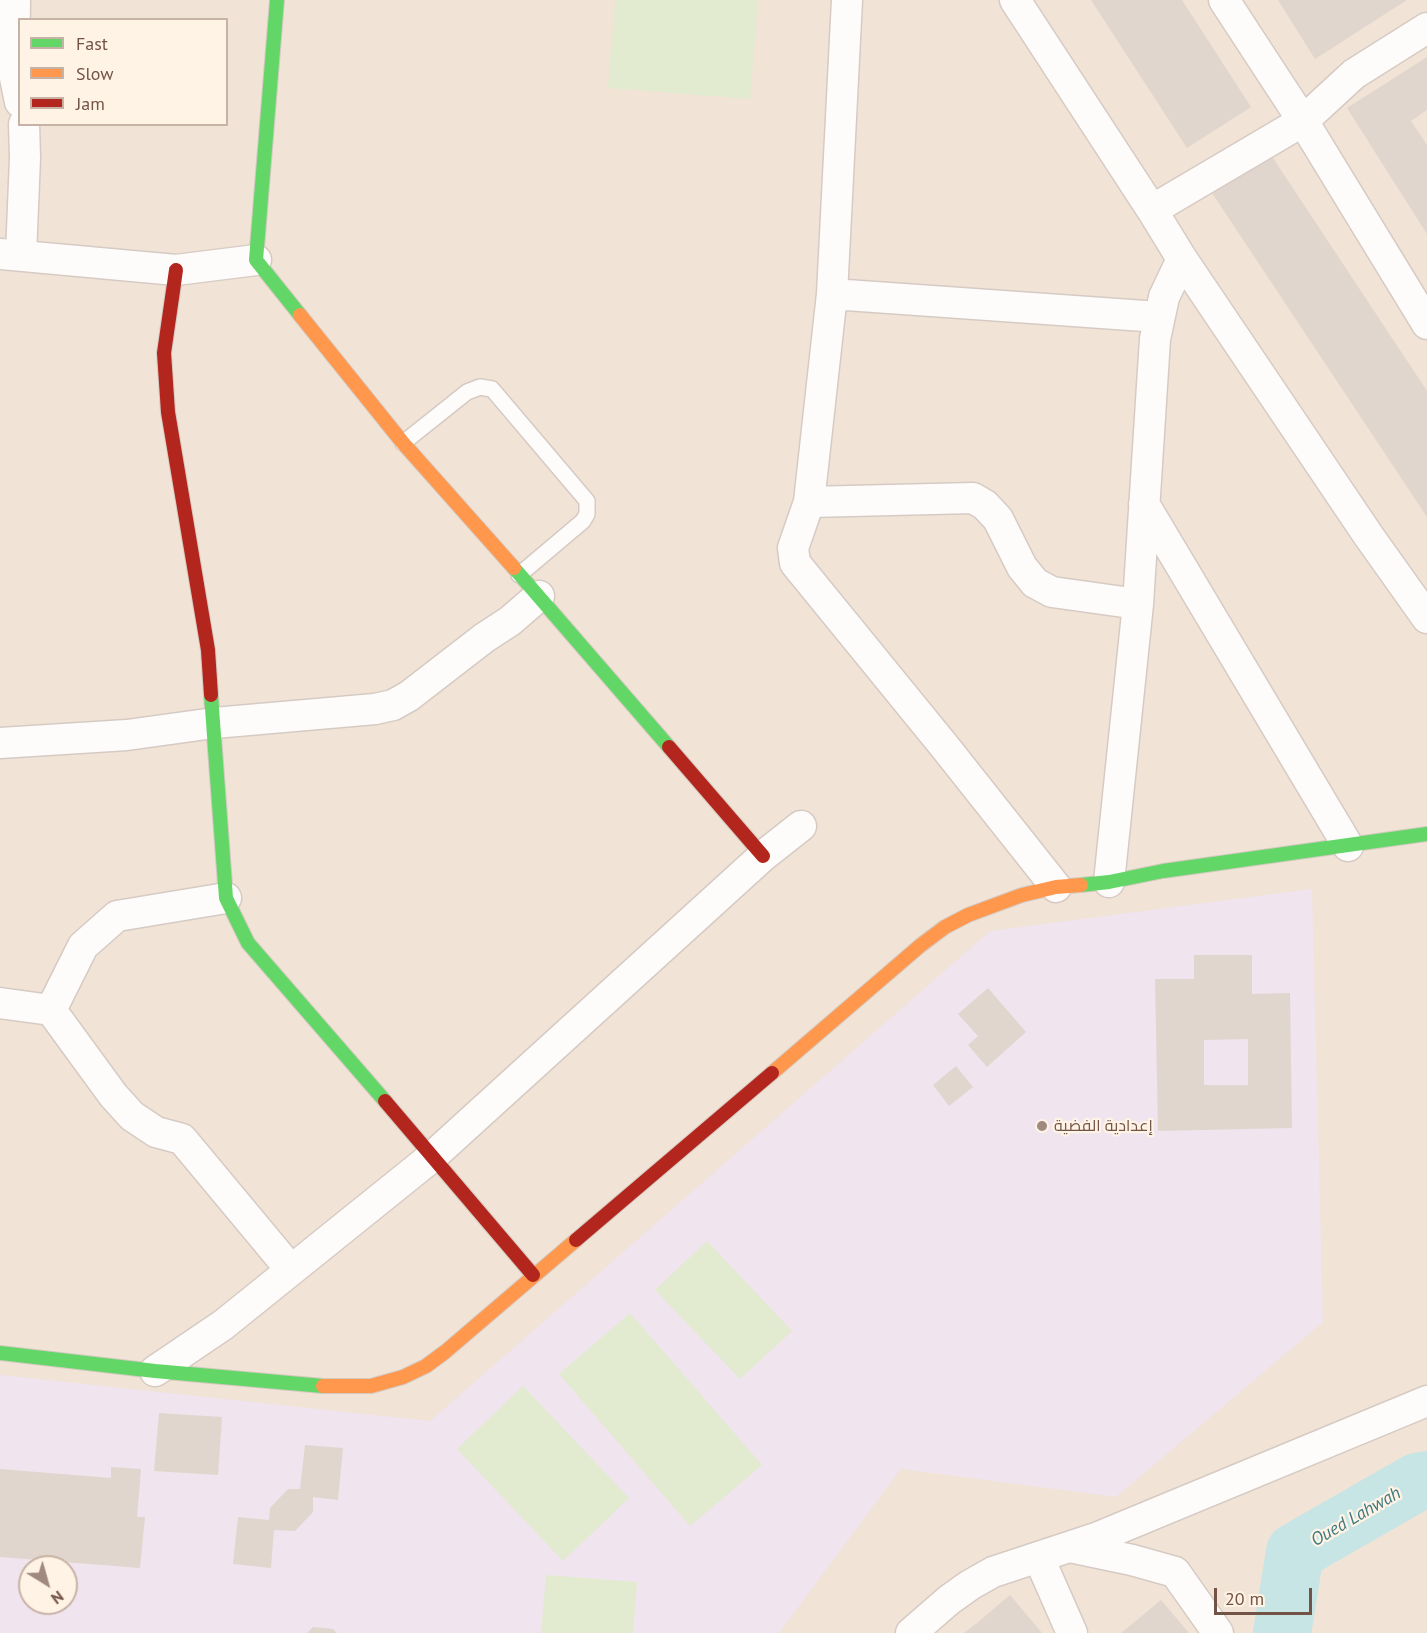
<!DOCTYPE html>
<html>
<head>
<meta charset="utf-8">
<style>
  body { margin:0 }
  #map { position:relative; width:1427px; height:1633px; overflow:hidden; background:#f5eee5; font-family:"PT Sans",sans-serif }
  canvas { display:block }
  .legend { position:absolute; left:18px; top:18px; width:210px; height:108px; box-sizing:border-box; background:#fff3e5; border:2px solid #c7b3a5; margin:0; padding:8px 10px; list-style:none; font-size:18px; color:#725346 }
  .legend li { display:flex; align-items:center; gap:12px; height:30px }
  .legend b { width:30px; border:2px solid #c7b3a5 }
  .north { position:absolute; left:18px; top:1555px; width:60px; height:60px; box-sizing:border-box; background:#fff3e5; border:2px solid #c7b3a5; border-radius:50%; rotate:143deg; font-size:16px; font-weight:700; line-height:24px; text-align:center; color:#725346 }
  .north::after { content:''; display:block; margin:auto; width:21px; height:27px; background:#a0897e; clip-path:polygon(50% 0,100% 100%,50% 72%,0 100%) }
  .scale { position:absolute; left:1214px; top:1588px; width:98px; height:27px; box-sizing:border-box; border:3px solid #725346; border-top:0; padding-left:8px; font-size:18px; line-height:21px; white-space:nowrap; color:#725346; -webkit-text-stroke:4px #fff3e5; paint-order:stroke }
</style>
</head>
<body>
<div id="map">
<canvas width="1427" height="1633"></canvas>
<ul class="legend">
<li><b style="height:8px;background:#63d668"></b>Fast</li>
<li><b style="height:8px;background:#ff974d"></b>Slow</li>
<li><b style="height:8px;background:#b3261e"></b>Jam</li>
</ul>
<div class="north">N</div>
<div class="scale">20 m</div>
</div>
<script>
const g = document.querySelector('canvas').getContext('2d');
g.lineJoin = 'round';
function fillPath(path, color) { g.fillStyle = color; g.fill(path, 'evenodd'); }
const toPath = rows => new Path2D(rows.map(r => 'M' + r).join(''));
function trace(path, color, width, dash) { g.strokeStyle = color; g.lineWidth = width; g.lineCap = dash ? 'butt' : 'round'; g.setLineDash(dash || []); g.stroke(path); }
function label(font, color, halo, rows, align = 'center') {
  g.font = font + ' "PT Sans",Cairo,sans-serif'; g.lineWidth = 4.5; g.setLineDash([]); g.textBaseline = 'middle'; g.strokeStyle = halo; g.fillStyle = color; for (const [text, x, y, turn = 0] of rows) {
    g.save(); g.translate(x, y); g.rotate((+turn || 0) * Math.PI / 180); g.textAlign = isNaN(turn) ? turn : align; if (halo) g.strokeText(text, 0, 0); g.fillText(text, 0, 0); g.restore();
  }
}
fillPath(toPath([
  [0,0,1427,0,1427,1633,0,1633],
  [20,20,226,20,226,124,20,124],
  [30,1567,66,1567,66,1603,30,1603]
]), '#f1e3d5');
fillPath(toPath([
  [1312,889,1323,1322,1116,1497,901,1469,779,1633,0,1633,0,1375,430,1421,990,931],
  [30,1567,66,1567,66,1603,30,1603]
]), '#f0e4ef');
fillPath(toPath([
  [615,0,758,0,750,99,608,88],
  [707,1241,792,1331,740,1379,655,1290],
  [630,1313,762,1465,690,1526,559,1374],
  [523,1386,629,1498,563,1561,457,1449],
  [546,1575,637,1582,633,1633,541,1633]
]), '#e2ebcf');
trace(toPath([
  [1282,1633,1295,1552,1417,1482,1427,1480]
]), '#c7e5e5', 58);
fillPath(toPath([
  [1091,0,1182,0,1251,107,1187,148],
  [1278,0,1407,0,1315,59],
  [1427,57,1427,110,1411,121,1427,145,1427,234,1347,108],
  [1271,155,1427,391,1427,517,1212,193],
  [1194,955,1252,955,1252,994,1290,993,1292,1128,1158,1131,1155,979,1194,979],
  [1248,1039,1248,1085,1204,1085,1204,1040],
  [988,988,1026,1032,987,1067,968,1045,978,1036,958,1014],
  [956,1066,973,1087,949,1106,933,1085],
  [159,1413,222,1417,218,1475,154,1471],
  [305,1445,343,1448,338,1500,313,1497,313,1512,295,1531,274,1530,271,1568,233,1564,238,1517,269,1520,270,1508,288,1489,300,1489],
  [111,1467,141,1469,137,1517,145,1517,140,1568,0,1557,0,1469,111,1478],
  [1010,1595,1042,1633,964,1633,977,1623],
  [1161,1600,1189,1633,1121,1633,1131,1625],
  [313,1627,333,1629,337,1633,307,1633]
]), '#e1d6cd');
const lane = toPath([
  [403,443,467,392,480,387,492,389,587,501,587,514,583,521,519,575]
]);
const street = toPath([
  [15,0,14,73,20,102],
  [847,0,832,294,809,502,793,548,795,563,945,747,1056,887],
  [1015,0,1152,210,1182,259,1368,535,1427,618],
  [1224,0,1303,121,1427,324],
  [1152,210,1303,121,1354,74,1427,28],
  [0,254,176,270,256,260],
  [21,255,25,158,24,124],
  [832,294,1159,317],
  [809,502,973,498,985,505,998,519,1022,567,1035,583,1052,592,1138,604],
  [1144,504,1348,846],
  [0,743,127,735,214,723,375,709,393,705,409,696,484,638,510,621,539,596],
  [1109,882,1138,604,1155,339,1164,297,1182,259],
  [0,1003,51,1010,113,1095,132,1116,156,1132,182,1139,291,1270],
  [51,1010,83,946,117,916,226,898],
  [155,1371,223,1325,433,1156,763,856,801,826],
  [1070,1547,1132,1560,1175,1572,1218,1633],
  [1039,1558,1072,1633],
  [911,1633,949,1600,970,1585,993,1572,1096,1538,1427,1401]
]);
const fast = toPath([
  [277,0,256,260,300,315],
  [514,568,669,747],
  [211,695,226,898,248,943,385,1101],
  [1081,885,1109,882,1163,871,1427,834],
  [0,1353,155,1371,323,1386]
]);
const slow = toPath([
  [300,315,403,443,514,568],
  [772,1073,921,945,945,927,968,915,1022,895,1056,887,1081,885],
  [323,1386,371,1386,403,1377,426,1366,445,1352,576,1240]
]);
const jam = toPath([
  [176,270,164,353,168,412,208,650,211,695],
  [669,747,763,856],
  [385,1101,533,1275],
  [576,1240,772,1073]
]);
trace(lane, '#d6cbc4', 18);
trace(street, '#d6cbc4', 33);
trace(fast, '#d5cac2', 16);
trace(slow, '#d5cac2', 16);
trace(jam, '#d5cac2', 16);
trace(lane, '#fefcfb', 15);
trace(street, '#fefcfb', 30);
trace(fast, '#63d668', 14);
trace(slow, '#ff974d', 14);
trace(jam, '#b3261e', 14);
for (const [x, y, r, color] of [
  [1042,1126,6,"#a0897e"]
]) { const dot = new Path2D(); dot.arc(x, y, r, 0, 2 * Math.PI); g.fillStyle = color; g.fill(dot); trace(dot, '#fff3e5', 2); }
label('16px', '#725346', '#fff3e5', [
  ["إعدادية الفضية",1054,1126]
], 'left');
label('italic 18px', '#3d797f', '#fff3e5', [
  ["Oued Lahwah",1356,1517,-30]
]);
</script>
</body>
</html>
